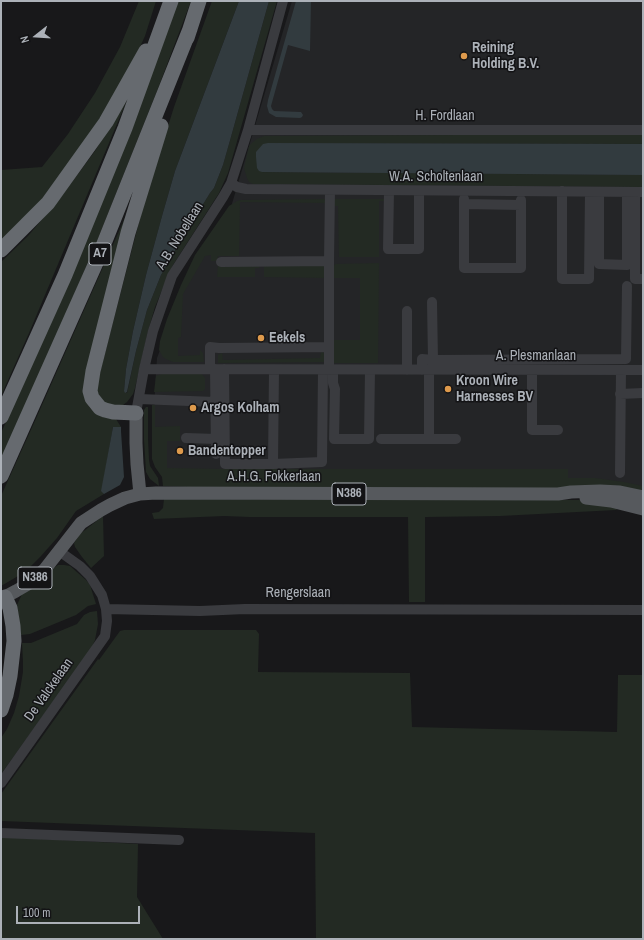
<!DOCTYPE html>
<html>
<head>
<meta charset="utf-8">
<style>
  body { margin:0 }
  #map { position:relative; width:644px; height:940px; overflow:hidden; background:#18181a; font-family:"Archivo Narrow",sans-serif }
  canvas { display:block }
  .frame { position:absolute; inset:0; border:2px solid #acb1b8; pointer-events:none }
  .north { position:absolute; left:16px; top:16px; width:40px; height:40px; -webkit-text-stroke:3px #131315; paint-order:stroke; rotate:253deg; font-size:11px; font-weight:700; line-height:16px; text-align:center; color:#acb1b8 }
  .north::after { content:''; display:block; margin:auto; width:14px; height:18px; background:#acb1b8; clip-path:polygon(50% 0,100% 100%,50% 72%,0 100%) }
  .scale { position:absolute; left:16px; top:906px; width:124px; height:18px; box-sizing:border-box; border:2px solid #acb1b8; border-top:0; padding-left:5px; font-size:12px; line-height:14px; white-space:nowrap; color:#acb1b8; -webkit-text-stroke:3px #131315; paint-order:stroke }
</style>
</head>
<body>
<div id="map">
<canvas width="644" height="940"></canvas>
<div class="frame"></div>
<div class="north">N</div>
<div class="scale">100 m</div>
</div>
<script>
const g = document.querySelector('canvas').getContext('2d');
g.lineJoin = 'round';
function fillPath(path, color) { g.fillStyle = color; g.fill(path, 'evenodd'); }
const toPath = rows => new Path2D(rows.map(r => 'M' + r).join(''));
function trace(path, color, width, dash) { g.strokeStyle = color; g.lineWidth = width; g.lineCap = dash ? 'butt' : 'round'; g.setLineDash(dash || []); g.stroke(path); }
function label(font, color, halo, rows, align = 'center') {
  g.font = font + ' "Archivo Narrow",sans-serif'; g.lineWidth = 3; g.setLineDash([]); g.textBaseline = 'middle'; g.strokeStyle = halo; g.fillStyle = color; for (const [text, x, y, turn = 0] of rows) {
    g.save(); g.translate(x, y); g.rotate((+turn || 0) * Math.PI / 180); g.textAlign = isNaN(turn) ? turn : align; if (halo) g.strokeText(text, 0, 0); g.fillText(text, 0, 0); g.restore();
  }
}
fillPath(toPath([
  [292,1,643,1,643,488,159,470,153,457,155,387,157,358,190,271,231,207]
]), '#242527');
fillPath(toPath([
  [139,1,156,1,145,36,128,73,112,103,38,205,1,244,1,170,42,167,68,134,95,93,120,47],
  [178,1,191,1,157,91,95,246,57,335,1,459,1,433,44,336],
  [212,1,239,1,175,171,162,216,146,275,133,331,126,369,124,391,127,393,136,351,147,310,161,275,181,240,210,193,214,188,223,165,229,144,269,1,277,1,228,173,219,193,173,265,162,290,155,307,148,331,135,388,133,394,127,402,123,405,118,407,113,407,101,401,97,390,97,384,144,203,174,107],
  [130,93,29,333,1,396,1,262,28,236,61,197,95,151],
  [643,134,643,144,268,143,262,172,643,175,643,187,253,184,249,182,247,178,244,168,249,146,253,142,257,139,264,136],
  [135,195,85,395,90,408,108,417,116,419,121,427,113,427,102,490,104,494,76,511,57,538,41,556,25,572,1,586,1,496,34,423],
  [326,199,326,203,240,202,239,256,218,256,217,261,211,261,211,255,205,256,183,294,181,337,178,338,178,356,200,355,200,350,203,353,204,362,173,362,166,359,163,357,159,350,160,341,167,319,181,285,195,255,229,206,237,201,241,200],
  [334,199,386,199,386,201,379,201,379,257,339,257,338,206,332,206],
  [324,263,324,278,264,277,264,265],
  [379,263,378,363,334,363,334,340,360,340,360,278,332,278,332,267,336,264],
  [218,265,259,265,259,268,255,268,255,277,217,277],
  [321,352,325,353,325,362,218,363,218,355,222,353,223,360,320,358],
  [201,373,205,378,205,389,203,391,154,392,156,376,162,374],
  [152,405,155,405,155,427,180,426,180,441,167,441,167,468,220,469,568,469,568,478,595,478,624,482,643,486,643,495,236,489,163,486,162,477,155,467,152,459],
  [146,407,148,407,148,439,149,460,150,466,158,478,159,486,150,479,146,472,144,440,144,410],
  [164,499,590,500,624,505,616,510,500,516,425,517,425,602,409,602,408,517,250,517,224,516,154,519,152,513,159,512,163,508],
  [103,516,104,556,91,568,82,557,75,547,74,543,80,534],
  [58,565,64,565,70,566,86,580,90,585,96,604,88,606,76,615,30,634,21,635,17,605,22,594,51,570],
  [97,611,98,624,95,640,90,651,1,774,1,738,7,729,14,713,19,696,23,672,23,662,22,643,31,643,77,624,84,615,90,612],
  [124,630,256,630,259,634,258,672,410,673,412,727,617,732,618,675,643,675,643,939,316,939,315,833,1,821,1,794,98,659,99,660,120,631],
  [1,837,138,844,137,897,163,939,1,939]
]), '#232a23');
fillPath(toPath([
  [239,1,269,1,229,144,223,165,214,188,210,193,181,240,161,275,147,310,136,351,127,392,125,393,124,391,126,369,133,331,146,275,162,216,175,171],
  [296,1,311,1,310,51,288,45,271,106,272,109,274,111,301,112,303,115,302,117,300,118,276,117,269,113,267,106,268,100],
  [268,143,643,144,643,175,262,172,259,171,257,168,256,157,256,152,263,144],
  [113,427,121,427,121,431,124,477,120,485,104,494,101,491]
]), '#323b3f');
trace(toPath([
  [248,130,643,130],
  [231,183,237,187,246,189,643,192],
  [389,191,388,249,419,249,419,191],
  [562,191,562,279,589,279,590,192],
  [599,192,599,264,627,265,627,192],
  [635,192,635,279,643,279],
  [464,199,464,204,521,205,521,200],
  [464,204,464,268,521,268,521,205],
  [221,262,329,261],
  [407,311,407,370],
  [433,360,626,359,627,286],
  [144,369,643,370],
  [210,369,210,347,219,348,329,347],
  [215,369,216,454],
  [224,369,225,464,273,464,322,462,323,370],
  [329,370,329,261,330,190],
  [333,370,333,383,335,389,334,439,369,439,370,370],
  [422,370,422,359,433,360,432,302],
  [532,370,532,430,558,430],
  [620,394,643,393],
  [139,399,215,402],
  [136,413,144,369,153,331,172,276,223,197,231,183,248,130,283,1],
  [186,438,216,439],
  [381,439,456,439],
  [429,439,429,370],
  [273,464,274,370],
  [620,473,621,370],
  [106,609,200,611,245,609,643,610],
  [1,783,105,636,107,621,106,609,102,595,90,576,80,566,59,551],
  [1,833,179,840]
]), '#3a3b3f', 10);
trace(toPath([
  [136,413,136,443,137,464,140,494],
  [586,498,611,501,643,509],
  [1,599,16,591,28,584,45,569,81,523,101,510,110,505,125,498,140,494,156,493,558,494,571,492,600,491,620,492,643,497]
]), '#56595d', 13);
trace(toPath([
  [187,38,199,1],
  [1,250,48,203,106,122,146,51],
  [136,413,113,412,105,410,100,408,92,398,90,391,93,371,128,233,161,126],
  [1,417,65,275,125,128,171,1],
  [1,476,99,256,190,29],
  [1,710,6,695,10,676,14,641,13,626,10,608,5,597]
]), '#666a6f', 15);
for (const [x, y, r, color] of [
  [464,56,4,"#de9a4c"],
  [261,338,4,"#de9a4c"],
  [448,389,4,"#de9a4c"],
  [193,408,4,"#de9a4c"],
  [180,451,4,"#de9a4c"]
]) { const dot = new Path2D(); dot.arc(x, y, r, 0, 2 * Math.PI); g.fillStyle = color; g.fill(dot); trace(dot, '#131315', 1.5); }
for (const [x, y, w] of [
  [100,254,22],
  [349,494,34],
  [35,578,34]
]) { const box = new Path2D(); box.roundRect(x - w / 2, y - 11, w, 22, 3); g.fillStyle = '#131315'; g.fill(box); trace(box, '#acb1b8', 1); }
label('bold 13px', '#acb1b8', null, [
  ["A7",100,254],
  ["N386",349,494],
  ["N386",35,578]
]);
label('bold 14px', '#acb1b8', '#131315', [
  ["Reining",472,48],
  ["Holding B.V.",472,64],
  ["Eekels",269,338],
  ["Kroon Wire",456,381],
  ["Harnesses BV",456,397],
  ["Argos Kolham",201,408],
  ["Bandentopper",188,451]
], 'left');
label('14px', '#acb1b8', '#131315', [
  ["H. Fordlaan",445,116],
  ["W.A. Scholtenlaan",436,177],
  ["A.B. Nobellaan",180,236,-58],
  ["A. Plesmanlaan",536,356],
  ["A.H.G. Fokkerlaan",274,477],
  ["Rengerslaan",298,593],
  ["De Valckelaan",49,690,-55]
]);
</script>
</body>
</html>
